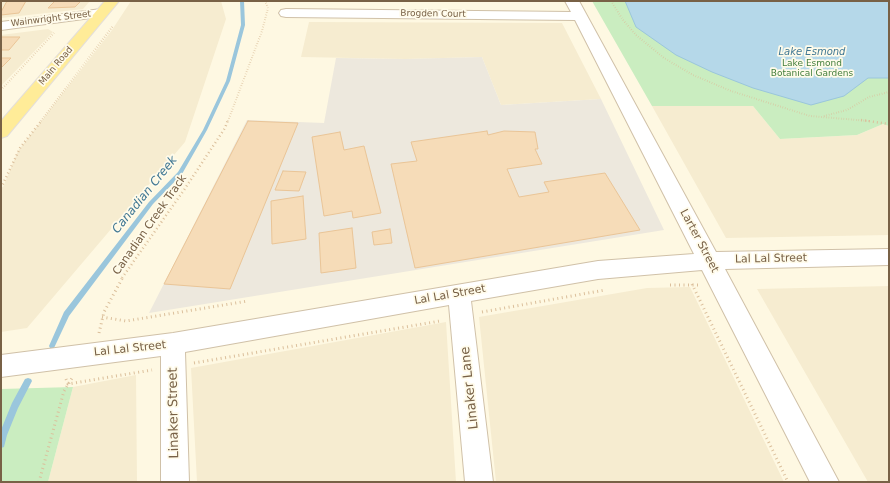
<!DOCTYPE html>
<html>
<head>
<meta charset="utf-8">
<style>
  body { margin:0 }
  #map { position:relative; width:890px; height:483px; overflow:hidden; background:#fef8e2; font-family:"DejaVu Sans",sans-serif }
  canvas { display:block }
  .frame { position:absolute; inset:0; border:2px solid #786146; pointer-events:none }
</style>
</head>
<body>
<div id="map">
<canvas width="890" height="483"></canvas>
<div class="frame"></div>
</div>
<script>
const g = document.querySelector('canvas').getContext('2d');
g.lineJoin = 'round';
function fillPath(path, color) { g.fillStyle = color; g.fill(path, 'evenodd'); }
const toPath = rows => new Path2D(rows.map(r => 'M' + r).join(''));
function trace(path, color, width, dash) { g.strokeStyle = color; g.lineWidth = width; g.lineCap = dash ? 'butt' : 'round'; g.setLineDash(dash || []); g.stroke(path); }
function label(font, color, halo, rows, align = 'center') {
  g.font = font + ' "DejaVu Sans",sans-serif'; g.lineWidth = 3.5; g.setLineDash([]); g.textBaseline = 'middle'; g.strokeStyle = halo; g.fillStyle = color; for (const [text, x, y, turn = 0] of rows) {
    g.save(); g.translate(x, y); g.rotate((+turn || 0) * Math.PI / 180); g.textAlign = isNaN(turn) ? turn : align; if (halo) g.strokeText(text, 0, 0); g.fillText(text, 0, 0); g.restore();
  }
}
fillPath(toPath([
  [2,1,90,1,83,9,1,18,1,2],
  [131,1,221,1,226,19,185,142,27,328,1,332,1,192,18,151,112,30],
  [309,22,562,23,601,99,501,105,482,57,405,59,301,57],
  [48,29,53,32,1,86,1,35],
  [652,106,753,106,780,139,857,135,883,124,889,126,889,235,726,238],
  [889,286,889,482,868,482,757,289],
  [690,287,784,482,496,482,479,317,647,288],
  [446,322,456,482,197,482,191,368],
  [136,375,137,482,48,482,73,387]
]), '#f6ecd0');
fillPath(toPath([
  [482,57,501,105,601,99,664,230,149,313,247,120,324,123,336,58,405,59]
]), '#ede8dd');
fillPath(toPath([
  [592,1,889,1,889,126,883,124,857,135,780,139,753,106,652,106],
  [73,387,48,482,1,482,1,389]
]), '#caedc0');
const water = toPath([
  [625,1,889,1,889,78,868,78,844,96,811,105,753,88,712,72,676,55,636,27,625,1]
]);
fillPath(water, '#b5d8e9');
trace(water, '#9ac6dc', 1);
fillPath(toPath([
  [240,1,244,1,245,25,230,81,207,130,182,174,153,204,69,316,54,348,52,349,50,348,49,346,64,312,149,202,178,172,203,130,226,81,241,25,240,1],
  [28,378,31,379,32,381,18,408,7,435,4,447,1,448,1,430,12,403,25,379,28,378]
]), '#9ac6dc');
const building = toPath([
  [7,1,26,1,19,13,1,15,1,12,7,1],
  [55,1,81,1,75,7,48,8,55,1],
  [1,37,20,37,9,50,1,50,1,37],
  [1,58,11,58,1,68,1,58],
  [248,121,298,123,230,289,164,284,248,121],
  [487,131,488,135,504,131,535,132,538,149,535,149,542,164,507,169,519,197,549,192,544,182,605,173,640,230,415,268,391,164,417,161,411,142,487,131],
  [340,132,344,150,364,146,381,213,353,218,352,211,324,216,312,137,340,132],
  [283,171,306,172,299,191,275,190,283,171],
  [303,196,306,239,272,244,271,201,303,196],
  [352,228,356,268,321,273,319,233,352,228],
  [390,229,392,243,374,245,372,232,390,229]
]);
fillPath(building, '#f6dcb8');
trace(building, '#eac597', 1);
const minor = toPath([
  [565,1,579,1,716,252,889,249,889,265,725,269,839,482,810,482,702,270,598,279,471,301,493,482,465,482,449,305,185,352,189,482,161,482,161,356,1,377,1,355,173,333,598,261,694,254,575,20,286,17,281,16,279,13,281,10,286,9,571,12,565,1],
  [101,9,106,10,108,13,106,16,1,30,1,22,101,9]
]);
const major = toPath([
  [105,1,119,1,7,136,1,138,1,121,105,1]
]);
trace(minor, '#d0c1a8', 2);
trace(major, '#e4dfda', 2);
trace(toPath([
  [611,1,623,20,636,35,664,58,693,75,731,91,810,116,869,121],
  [1,90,54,33],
  [824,116,847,110,869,97,889,92],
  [41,121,113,26],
  [228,121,262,31,268,8,265,1]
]), '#dbbf9b', 2, [0.5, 2]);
trace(toPath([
  [861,120,889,124],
  [1,188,20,148,42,120],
  [122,278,184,190,225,128,228,120]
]), '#dbbf9b', 2.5, [1, 3]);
trace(toPath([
  [692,284,788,482],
  [670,285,699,285],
  [482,312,605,290],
  [102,317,126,321,248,301],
  [99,333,104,312,123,277],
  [194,363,440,321],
  [66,379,68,384,152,370],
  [39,482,64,391,72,378]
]), '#dbbf9b', 3, [1, 3.5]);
fillPath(minor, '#fff');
fillPath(major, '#ffec98');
label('9px', '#786146', '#fffbea', [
  ["Brogden Court",433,14,1],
  ["Wainwright Street",51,19,-7],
  ["Main Road",56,66,-50]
]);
label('9px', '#447f3d', '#fffbea', [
  ["Lake Esmond",812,64],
  ["Botanical Gardens",812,74]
]);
label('italic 10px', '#417894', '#fffbea', [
  ["Lake Esmond",812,52]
]);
label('11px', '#786146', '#fffbea', [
  ["Canadian Creek Track",150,225,-55],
  ["Larter Street",699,241,62],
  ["Lal Lal Street",771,259,-1],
  ["Lal Lal Street",450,295,-10],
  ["Lal Lal Street",130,349,-6]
]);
label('italic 12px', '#417894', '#fffbea', [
  ["Canadian Creek",145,195,-51]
]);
label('13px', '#786146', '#fffbea', [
  ["Linaker Lane",470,388,-96],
  ["Linaker Street",174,413,-91]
]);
</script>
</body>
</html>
